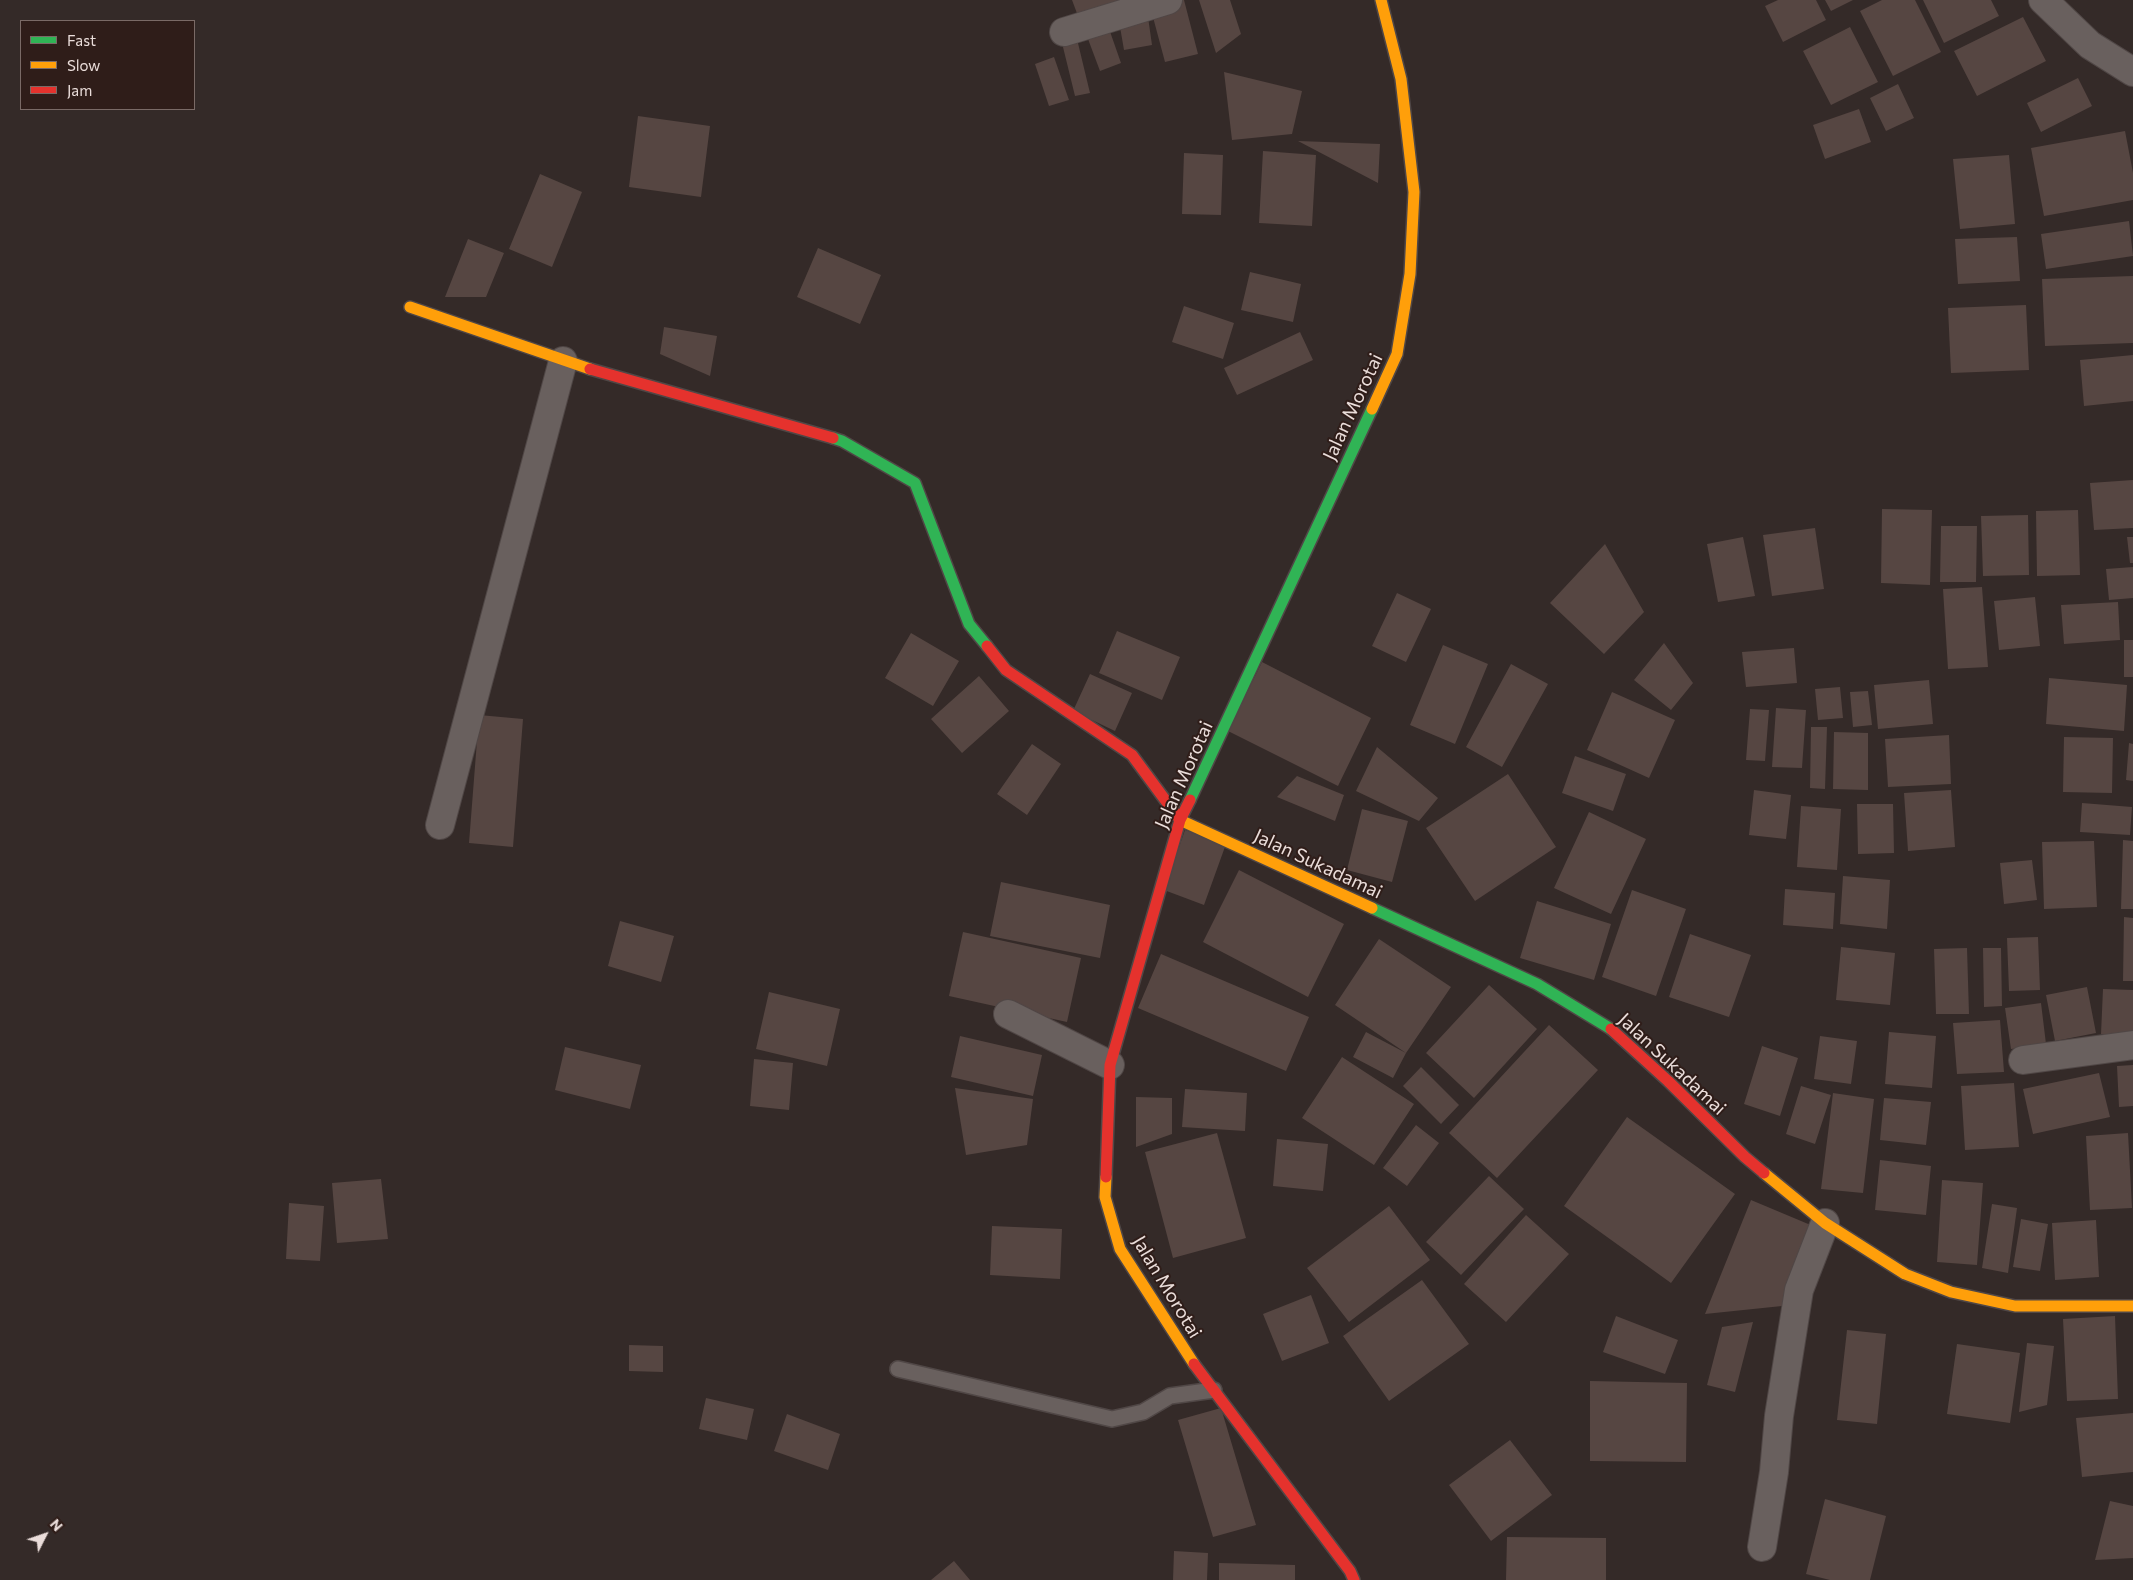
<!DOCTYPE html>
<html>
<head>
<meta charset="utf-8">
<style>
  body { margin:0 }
  #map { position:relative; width:2133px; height:1580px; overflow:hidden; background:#342a28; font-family:Commissioner,sans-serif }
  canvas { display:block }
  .legend { position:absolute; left:20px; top:20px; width:175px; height:90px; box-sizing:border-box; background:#2f1d19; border:1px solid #7a6a66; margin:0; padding:6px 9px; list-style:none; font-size:15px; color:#eaddda }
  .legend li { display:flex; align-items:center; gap:10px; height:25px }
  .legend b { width:25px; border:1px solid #7a6a66 }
  .north { position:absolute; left:20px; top:1510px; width:50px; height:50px; -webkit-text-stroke:4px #2f1d19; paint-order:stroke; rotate:49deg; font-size:14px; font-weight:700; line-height:20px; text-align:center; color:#eaddda }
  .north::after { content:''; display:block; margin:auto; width:18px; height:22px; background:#eaddda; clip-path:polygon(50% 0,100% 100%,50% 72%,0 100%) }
</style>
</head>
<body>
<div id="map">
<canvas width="2133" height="1580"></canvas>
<ul class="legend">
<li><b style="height:6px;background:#30b455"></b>Fast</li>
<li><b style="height:6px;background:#ff9f0a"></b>Slow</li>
<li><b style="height:6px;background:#e5322d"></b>Jam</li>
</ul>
<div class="north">N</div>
</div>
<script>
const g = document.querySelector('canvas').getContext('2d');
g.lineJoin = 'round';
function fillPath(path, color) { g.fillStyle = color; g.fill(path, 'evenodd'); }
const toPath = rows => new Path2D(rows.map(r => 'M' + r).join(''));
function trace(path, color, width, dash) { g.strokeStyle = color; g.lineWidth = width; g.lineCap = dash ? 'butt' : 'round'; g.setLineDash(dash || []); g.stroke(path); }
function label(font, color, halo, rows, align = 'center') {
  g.font = font + ' Commissioner,sans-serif'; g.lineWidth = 4; g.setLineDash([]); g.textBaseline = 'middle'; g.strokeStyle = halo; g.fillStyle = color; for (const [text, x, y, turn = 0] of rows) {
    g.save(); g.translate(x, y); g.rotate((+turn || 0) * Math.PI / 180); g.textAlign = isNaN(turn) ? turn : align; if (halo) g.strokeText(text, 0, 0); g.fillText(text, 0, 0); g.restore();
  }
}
fillPath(toPath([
  [1072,0,1119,0,1078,16],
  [1177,0,1184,0,1198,54,1165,62,1150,6],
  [1199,0,1230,0,1241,34,1216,53],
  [1778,0,1816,0,1826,20,1783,42,1765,6],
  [1825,0,1853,0,1831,11],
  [1882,0,1915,0,1941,52,1893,76,1860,11],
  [1923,0,1991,0,1999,16,1944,43],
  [1148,17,1152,45,1124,50,1119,21],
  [2023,17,2046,61,1977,96,1954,51],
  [1107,23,1121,63,1100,71,1085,31],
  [1850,27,1878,82,1831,105,1803,51],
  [1077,39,1090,93,1075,96,1062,43],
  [1054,57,1069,100,1049,106,1035,64],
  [1224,72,1302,91,1292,134,1232,140],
  [2078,78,2092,106,2041,132,2027,103],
  [1898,84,1914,118,1886,131,1870,98],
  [1859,109,1871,142,1825,159,1813,125],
  [638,116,710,126,701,197,629,187],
  [2125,131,2133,173,2133,200,2044,216,2031,148],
  [1298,141,1380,144,1378,183],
  [1263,151,1316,155,1312,226,1259,223],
  [1184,153,1223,155,1221,215,1182,214],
  [2009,155,2015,224,1960,229,1953,159],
  [540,174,582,192,552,267,509,249],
  [2129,221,2133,256,2046,269,2041,234],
  [2017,237,2020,281,1958,284,1955,239],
  [468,239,504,253,486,297,445,297],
  [818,248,881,275,860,324,797,297],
  [1250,272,1301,284,1293,322,1241,310],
  [2133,276,2133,343,2045,346,2042,279],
  [2026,305,2029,370,1951,373,1948,308],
  [1184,306,1234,323,1223,359,1172,342],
  [664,327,717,336,710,376,660,354],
  [1300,332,1313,360,1237,395,1224,368],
  [2133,355,2133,401,2084,406,2080,360],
  [2133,480,2133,528,2094,530,2090,483],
  [1882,509,1932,510,1930,585,1881,583],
  [2078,510,2080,575,2037,576,2036,511],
  [2028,515,2029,575,1983,576,1981,516],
  [1941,526,1977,526,1976,582,1940,582],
  [1815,528,1824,589,1772,596,1763,535],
  [1743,537,1755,596,1718,602,1707,544],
  [2127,537,2133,537,2133,563,2130,563],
  [1605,544,1644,612,1604,654,1550,603],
  [2133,567,2133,598,2109,600,2106,569],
  [1982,587,1988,667,1948,669,1943,589],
  [1397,593,1431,609,1406,662,1372,646],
  [2035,597,2040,646,1999,650,1994,601],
  [2118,602,2120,640,2064,644,2061,605],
  [1117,631,1180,657,1162,700,1099,673],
  [911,633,959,661,933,706,885,678],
  [2124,640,2133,640,2133,677,2124,677],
  [1664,643,1693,683,1671,710,1634,680],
  [1443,645,1488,664,1455,744,1410,725],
  [1794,648,1797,683,1746,687,1742,652],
  [1262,662,1371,718,1338,786,1228,731],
  [1511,664,1548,684,1502,767,1466,747],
  [1090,674,1132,693,1115,731,1073,711],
  [979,676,1009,711,962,753,931,719],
  [2049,678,2127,685,2124,731,2046,724],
  [1929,680,1933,724,1878,729,1874,685],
  [1840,687,1843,718,1818,720,1815,689],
  [1868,691,1872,725,1853,727,1850,692],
  [1612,692,1675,720,1649,778,1587,750],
  [1776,708,1806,710,1802,768,1772,767],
  [1750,709,1769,710,1765,761,1746,760],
  [479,715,523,719,513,847,469,843],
  [1811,727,1827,727,1825,789,1810,788],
  [1834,732,1868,733,1868,790,1833,789],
  [1949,735,1951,784,1888,787,1885,739],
  [2064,737,2113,738,2112,793,2063,792],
  [2129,743,2133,744,2133,781,2126,780],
  [1032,744,1061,764,1027,815,997,794],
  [1377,747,1438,798,1419,821,1356,791],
  [1575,756,1626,774,1613,811,1562,793],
  [1508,774,1556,847,1475,901,1426,828],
  [1297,776,1344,795,1335,821,1277,797],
  [1754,790,1791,795,1786,839,1749,835],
  [1951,790,1955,847,1908,851,1904,793],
  [2082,803,2132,807,2130,835,2080,832],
  [1857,804,1893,804,1894,853,1858,854],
  [1801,806,1841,809,1837,870,1797,867],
  [1362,809,1408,821,1392,882,1347,870],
  [1589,812,1646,839,1611,914,1554,888],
  [1185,830,1226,844,1204,905,1164,890],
  [2123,840,2133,841,2133,909,2121,909],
  [2094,841,2097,907,2044,909,2042,842],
  [2032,860,2037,900,2004,904,2000,863],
  [1239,870,1344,924,1308,997,1203,942],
  [1843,876,1890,880,1887,929,1840,924],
  [1001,882,1110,905,1100,958,990,936],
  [1785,889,1835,893,1833,929,1783,925],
  [1632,890,1686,909,1656,996,1602,977],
  [1537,901,1611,924,1594,980,1520,958],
  [2124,917,2133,918,2133,981,2123,981],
  [620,921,674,936,661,982,608,966],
  [963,932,1081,958,1067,1022,949,996],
  [1690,934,1751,955,1729,1017,1669,997],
  [2038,937,2040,990,2009,991,2007,938],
  [1379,939,1451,987,1406,1053,1393,1078,1353,1057,1366,1032,1406,1053,1335,1005],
  [1841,947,1895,953,1890,1005,1836,1000],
  [1967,948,1969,1014,1936,1014,1934,949],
  [1983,948,2001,948,2002,1006,1984,1007],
  [1161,954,1309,1017,1286,1071,1138,1008],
  [1489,985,1537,1029,1474,1098,1426,1053],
  [2087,987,2096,1033,2055,1041,2046,995],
  [2103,989,2133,990,2133,1035,2101,1034],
  [769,992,840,1009,827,1066,756,1049],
  [2041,1003,2046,1044,2011,1049,2005,1008],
  [2000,1020,2004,1072,1957,1074,1953,1023],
  [1549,1025,1598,1070,1497,1178,1449,1133],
  [1889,1032,1936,1036,1932,1088,1885,1084],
  [960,1036,1042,1055,1033,1096,951,1077],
  [1820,1036,1857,1041,1851,1084,1814,1079],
  [1762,1046,1798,1058,1780,1116,1744,1104],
  [565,1047,641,1065,630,1109,555,1090],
  [1342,1057,1414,1104,1374,1165,1302,1118],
  [754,1059,793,1063,789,1110,750,1106],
  [2133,1065,2133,1106,2119,1107,2117,1066],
  [1421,1067,1459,1105,1441,1124,1403,1086],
  [2099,1073,2110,1117,2033,1134,2023,1089],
  [2014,1083,2019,1147,1965,1150,1961,1086],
  [1801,1086,1831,1095,1815,1144,1786,1134],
  [955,1088,1033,1099,1027,1145,966,1155],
  [1185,1089,1247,1093,1245,1131,1182,1127],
  [1833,1093,1874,1099,1863,1193,1821,1189],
  [1136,1097,1172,1098,1172,1134,1136,1147],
  [1884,1098,1931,1102,1926,1145,1880,1140],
  [1627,1117,1735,1194,1671,1283,1564,1206],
  [1416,1125,1439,1143,1407,1186,1383,1168],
  [1217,1133,1246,1238,1173,1258,1145,1152],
  [2128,1133,2132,1208,2090,1210,2086,1136],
  [1277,1139,1328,1144,1323,1191,1273,1186],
  [1880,1160,1931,1166,1926,1215,1875,1210],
  [1489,1176,1524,1209,1461,1275,1426,1242],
  [381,1179,388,1239,337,1243,332,1183],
  [1942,1180,1983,1183,1977,1265,1937,1262],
  [1751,1200,1813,1226,1782,1306,1705,1314],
  [289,1203,324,1206,320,1261,286,1259],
  [1992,1204,2017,1208,2008,1273,1982,1268],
  [1389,1206,1430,1260,1349,1322,1307,1268],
  [1526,1215,1569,1254,1506,1322,1464,1284],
  [2021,1219,2048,1224,2040,1271,2013,1267],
  [2096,1220,2099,1277,2055,1280,2052,1223],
  [992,1226,1062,1229,1060,1279,990,1275],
  [1422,1280,1469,1344,1389,1401,1343,1336],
  [1311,1295,1329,1343,1282,1361,1263,1314],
  [1616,1316,1678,1340,1665,1374,1603,1352],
  [2115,1316,2118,1399,2067,1401,2063,1319],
  [1753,1322,1735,1392,1707,1385,1722,1327],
  [1847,1330,1886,1334,1877,1424,1837,1420],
  [2027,1343,2054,1346,2047,1405,2019,1412],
  [1957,1344,2020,1353,2010,1423,1947,1414],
  [629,1345,663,1346,663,1372,629,1371],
  [1590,1381,1687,1383,1686,1462,1590,1461],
  [706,1398,754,1409,747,1440,699,1429],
  [1221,1408,1256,1525,1213,1537,1178,1420],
  [2133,1413,2133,1472,2082,1477,2076,1418],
  [787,1414,840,1434,828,1470,774,1451],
  [1510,1440,1552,1495,1491,1541,1449,1485],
  [1825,1499,1886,1516,1870,1580,1830,1580,1806,1574],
  [2110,1501,2133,1506,2133,1558,2095,1560],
  [1507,1537,1606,1538,1606,1580,1506,1580],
  [1174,1551,1208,1553,1207,1580,1173,1580],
  [954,1561,970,1580,931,1580],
  [1219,1563,1295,1565,1295,1580,1219,1580]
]), '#564642');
const lane = toPath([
  [898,1369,1112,1419,1143,1412,1170,1396,1214,1390]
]);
const street = toPath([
  [2043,0,2090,45,2133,72],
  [1064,32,1168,0],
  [440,825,563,361],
  [1008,1014,1110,1065],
  [2023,1060,2133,1045],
  [1762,1547,1774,1472,1779,1416,1799,1290,1825,1223]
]);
const fast = toPath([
  [833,438,842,441,915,483,969,624,987,646],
  [1190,800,1372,409],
  [1372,908,1537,984,1611,1029]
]);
const slow = toPath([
  [410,307,590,369],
  [1372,409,1397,354,1410,274,1414,192,1401,79,1381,0],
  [1180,820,1372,908],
  [1764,1173,1825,1223,1905,1274,1951,1292,2015,1306,2133,1306],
  [1106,1177,1105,1197,1120,1249,1194,1364]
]);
const jam = toPath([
  [590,369,833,438],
  [987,646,1006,670,1132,755,1180,820],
  [1611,1029,1668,1081,1745,1157,1764,1173],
  [1106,1177,1110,1065,1180,820,1190,800],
  [1194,1364,1350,1571,1354,1580]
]);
trace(lane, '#504746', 18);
trace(street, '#504746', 30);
trace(fast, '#504746', 14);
trace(slow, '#504746', 14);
trace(jam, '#504746', 14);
trace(lane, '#69605e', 15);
trace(street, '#69605e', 28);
trace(fast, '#30b455', 11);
trace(slow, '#ff9f0a', 11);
trace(jam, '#e5322d', 11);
label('19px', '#eaddda', '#2f1d19', [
  ["Jalan Morotai",1353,407,-65],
  ["Jalan Morotai",1184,775,-66],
  ["Jalan Sukadamai",1318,864,25],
  ["Jalan Sukadamai",1672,1064,43],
  ["Jalan Morotai",1167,1287,59]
]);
</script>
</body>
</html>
